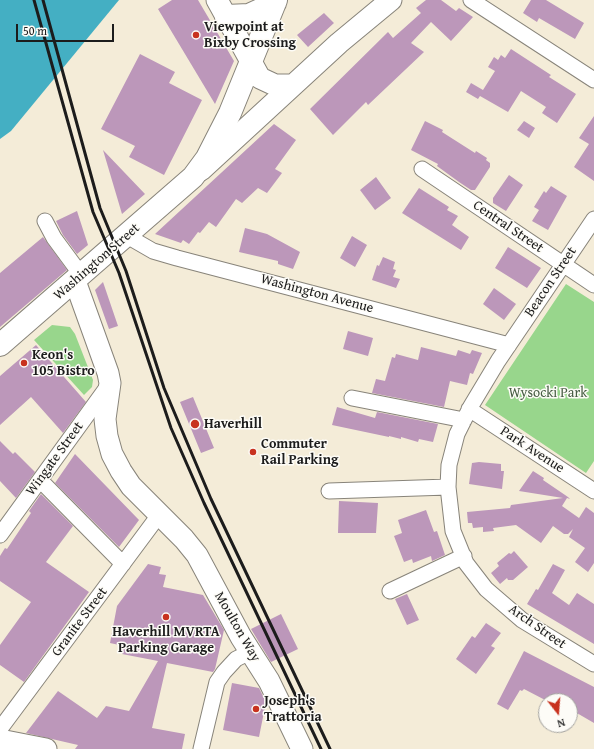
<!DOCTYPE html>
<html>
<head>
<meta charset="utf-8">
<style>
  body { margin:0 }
  #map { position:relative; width:594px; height:749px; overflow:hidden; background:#f4ecd8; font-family:"Gentium Book Plus",serif }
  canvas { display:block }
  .north { position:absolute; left:538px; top:693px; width:40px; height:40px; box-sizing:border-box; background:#fdfcf7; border:1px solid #a3a29f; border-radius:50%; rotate:163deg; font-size:11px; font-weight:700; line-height:16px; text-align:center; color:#1c1c1c }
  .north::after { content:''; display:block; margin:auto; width:14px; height:18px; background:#c8321e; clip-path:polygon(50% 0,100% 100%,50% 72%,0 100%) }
  .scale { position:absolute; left:16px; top:24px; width:98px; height:18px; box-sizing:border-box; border:2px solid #1c1c1c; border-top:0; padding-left:5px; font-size:12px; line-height:14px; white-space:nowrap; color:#1c1c1c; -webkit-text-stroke:3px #fdfcf7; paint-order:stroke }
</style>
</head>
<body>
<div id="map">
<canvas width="594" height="749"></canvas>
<div class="north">N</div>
<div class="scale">50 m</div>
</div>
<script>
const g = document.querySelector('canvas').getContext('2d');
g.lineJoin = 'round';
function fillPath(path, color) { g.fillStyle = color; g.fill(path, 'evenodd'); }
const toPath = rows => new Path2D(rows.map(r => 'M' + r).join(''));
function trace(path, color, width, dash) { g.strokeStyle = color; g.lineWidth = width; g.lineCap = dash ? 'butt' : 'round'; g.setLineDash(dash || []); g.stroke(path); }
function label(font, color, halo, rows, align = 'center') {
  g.font = font + ' "Gentium Book Plus",serif'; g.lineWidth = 3; g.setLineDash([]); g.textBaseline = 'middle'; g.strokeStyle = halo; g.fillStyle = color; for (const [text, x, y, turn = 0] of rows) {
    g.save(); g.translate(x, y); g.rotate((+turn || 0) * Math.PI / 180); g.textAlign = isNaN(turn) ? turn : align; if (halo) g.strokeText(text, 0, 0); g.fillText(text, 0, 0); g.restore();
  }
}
fillPath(toPath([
  [566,284,594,302,594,461,586,473,485,405],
  [52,325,70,327,75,334,93,380,92,387,84,395,34,340]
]), '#98d68c');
fillPath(toPath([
  [0,0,119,0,11,131,0,139]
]), '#44afc3');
fillPath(toPath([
  [172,0,198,0,234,61,215,104,158,9],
  [426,0,441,0,456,11,459,8,473,17,451,41,431,22,411,43,424,52,368,105,366,102,333,135,310,109,388,32,393,38,421,13,416,8],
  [531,0,546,0,584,23,575,39,539,18,537,22,523,13],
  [324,13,334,23,308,47,297,35],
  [511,49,551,75,549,77,576,94,557,123,542,113,546,107,521,91,508,112,480,96,478,99,466,92,471,83,483,90,495,71,488,67,494,57,498,60,501,55,505,58],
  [140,54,175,72,169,83,202,100,164,175,129,157,135,146,101,129],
  [594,116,594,181,574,167,589,144,579,138],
  [425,121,443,130,442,132,475,153,476,151,487,158,486,160,490,163,490,167,475,190,471,190,459,182,437,166,438,164,411,150],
  [524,121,535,128,529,138,517,130],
  [274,124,296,140,275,169,282,173,267,193,258,188,242,203,236,199,216,227,209,222,200,233,198,232,189,244,183,240,181,243,155,234],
  [103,150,145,194,122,214],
  [509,175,523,185,506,211,493,203,493,198],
  [376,177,391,198,375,210,360,190],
  [551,186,567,196,548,230,532,221,539,210,534,207,544,191,546,193],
  [419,188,449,207,447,210,458,216,452,225,469,237,461,250,402,213],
  [77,211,88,245,77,254,63,235,56,221],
  [245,228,267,234,300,252,293,269,278,264,278,261,239,252],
  [352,236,367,245,355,267,340,258],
  [43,237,67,270,0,327,0,273],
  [508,247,541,268,527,288,495,268],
  [383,257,395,262,393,269,396,270,393,277,400,279,396,288,372,280,377,265,379,266],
  [103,282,118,326,109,329,95,290],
  [494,288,516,304,504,320,483,304],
  [348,331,373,338,368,356,343,349],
  [36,345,86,402,63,433,31,397,0,425,0,376],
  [421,347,456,356,458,350,470,354,472,350,482,353,473,374,470,373,467,385,450,381,444,407,372,393,376,379,385,381,392,357,395,358,396,354,418,360],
  [193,397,214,448,201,453,180,402],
  [337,407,375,418,377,412,438,424,433,442,419,439,418,442,401,437,401,439,389,436,389,437,332,425],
  [0,441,13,454,15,452,35,472,16,498,0,481],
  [75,454,139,520,119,547,55,483],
  [479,462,501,464,501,471,504,471,502,489,469,484,472,463],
  [533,471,544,478,543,480,568,497,570,499,567,498,562,506,579,518,586,507,594,513,594,563,588,572,575,562,585,548,569,537,573,529,568,534,564,534,553,526,541,543,516,525,493,528,494,531,483,532,483,527,473,528,472,523,468,523,467,512,510,508,511,505,563,498,519,491],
  [41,494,73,526,46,562,89,592,24,682,0,665,0,645,31,602,0,581,0,556,5,548,7,549,31,513,29,511],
  [339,501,378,503,376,533,338,533],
  [426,510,434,532,437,531,445,555,432,561,431,556,413,563,412,559,404,562,394,536,402,533,398,520],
  [514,551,528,567,513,580,508,580,507,578,500,584,491,573,499,566,497,563,509,553,511,554],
  [148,564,161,567,159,574,166,575,163,587,203,595,224,630,215,669,213,672,167,663,152,728,185,734,182,749,75,749,78,745,26,733,58,691,97,718,106,706,129,711,158,661,122,654,124,646,110,643,117,606],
  [553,564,565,570,552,593,569,605,577,593,594,604,594,644,527,604,536,589,538,590],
  [407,594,419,620,407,625,395,599],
  [281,614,298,649,271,662,251,629],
  [486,623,501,633,491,646,495,648,476,674,456,659,472,636,475,638],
  [524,651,594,687,594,723,570,709,570,701,547,701,524,689,522,691,520,690,508,710,497,704],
  [232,683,259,688,266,702,259,737,223,730]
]), '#bc97ba');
const street = toPath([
  [471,0,594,80],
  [422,169,594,285],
  [594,219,498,361,471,406,457,434,449,465,448,487,453,531,466,563,486,589,522,620,594,664],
  [45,221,54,238,82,276],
  [127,236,153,251,177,258,509,345],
  [352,398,464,420],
  [469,409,594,491],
  [40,480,123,564],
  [329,491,448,487],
  [0,535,108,386],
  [390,591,464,556],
  [0,729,159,515],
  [201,749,217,682,224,672,236,659,250,652]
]);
const secondary = toPath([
  [217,0,260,78,275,85,293,85],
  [201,170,339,43,391,0],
  [75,281,108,373,110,383,105,419,107,436,112,454,121,471,131,486,184,539,197,555,241,637,269,681,302,749],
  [0,740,46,749]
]);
const primary = toPath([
  [226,16,249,15,275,3],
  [0,345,193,177,207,158,230,113,276,0]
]);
trace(street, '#88847a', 17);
trace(secondary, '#88847a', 23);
trace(primary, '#88847a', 24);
trace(street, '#fff', 15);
trace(secondary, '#fff', 21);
trace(primary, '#fff', 22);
trace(toPath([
  [34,0,93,212,119,273,171,428,204,503,321,749],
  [43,0,100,208,126,271,164,388,211,499,330,749]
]), '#1c1c1c', 3);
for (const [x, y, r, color] of [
  [196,35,4,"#c8321e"],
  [24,363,4,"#c8321e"],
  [195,424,5,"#c8321e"],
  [253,452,4,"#c8321e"],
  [166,617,4,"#c8321e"],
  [256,709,4,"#c8321e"]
]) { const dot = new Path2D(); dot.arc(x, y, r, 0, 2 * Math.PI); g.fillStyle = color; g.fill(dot); trace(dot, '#fdfcf7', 1.5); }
label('bold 14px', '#1c1c1c', '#fdfcf7', [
  ["Viewpoint at",204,27],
  ["Bixby Crossing",204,43],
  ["Keon's",32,355],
  ["105 Bistro",32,371],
  ["Haverhill",204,424],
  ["Commuter",261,444],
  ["Rail Parking",261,460],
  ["Haverhill MVRTA",166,632,"center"],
  ["Parking Garage",166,648,"center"],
  ["Joseph's",264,701],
  ["Trattoria",264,717]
], 'left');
label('14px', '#1c1c1c', '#fdfcf7', [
  ["Central Street",508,227,34],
  ["Washington Street",97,262,-41],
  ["Beacon Street",551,282,-56],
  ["Washington Avenue",317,294,15],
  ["Park Avenue",532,450,33],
  ["Wingate Street",55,459,-54],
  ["Granite Street",80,622,-53],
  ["Moulton Way",237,627,60],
  ["Arch Street",537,627,35]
]);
label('14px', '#475d43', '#fdfcf7', [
  ["Wysocki Park",548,393]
]);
</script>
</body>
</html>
